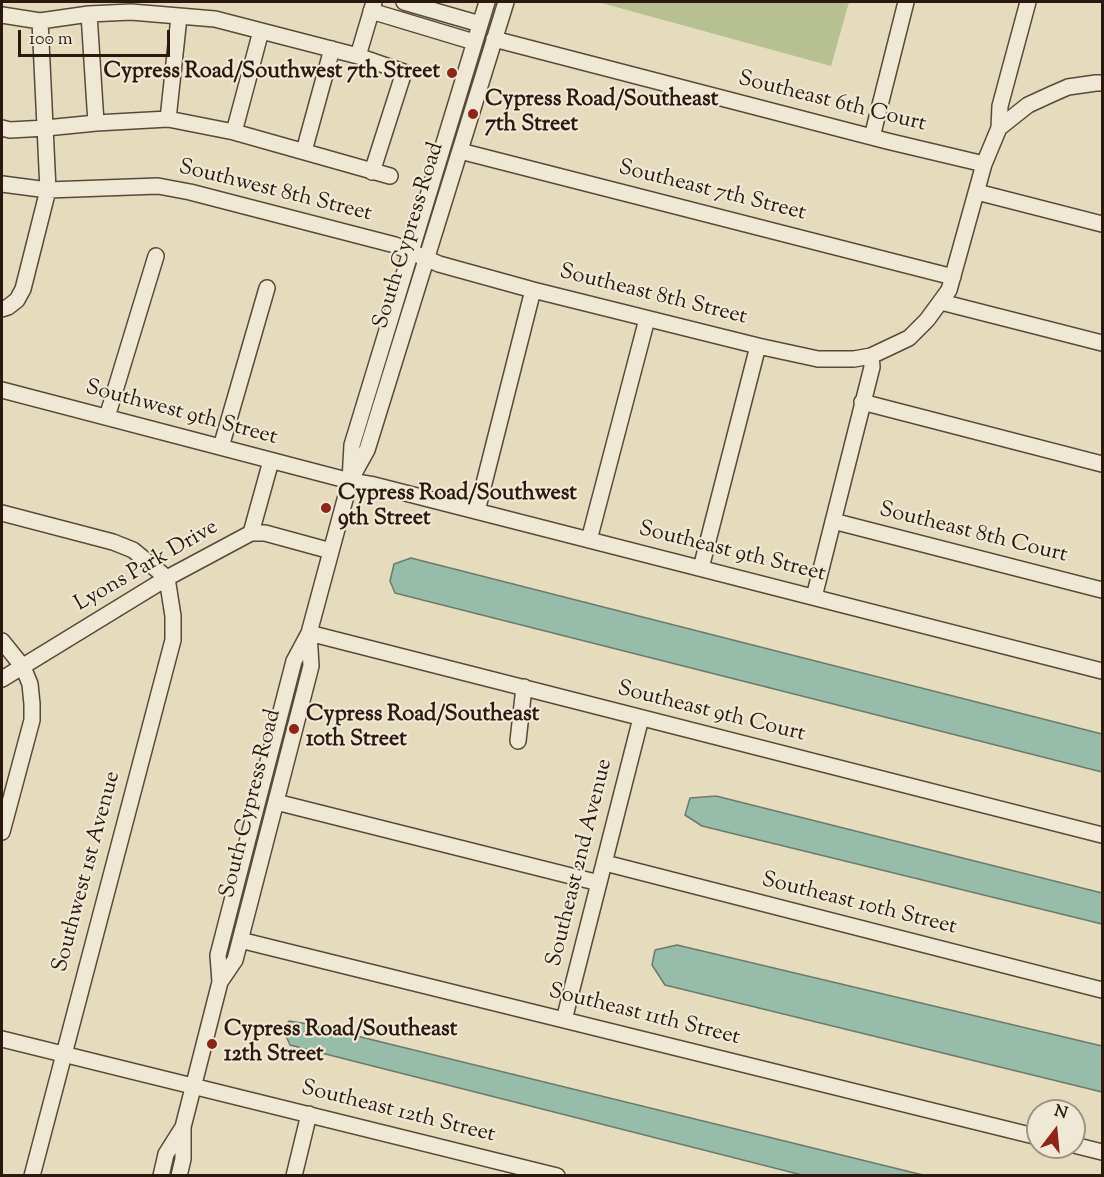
<!DOCTYPE html>
<html>
<head>
<meta charset="utf-8">
<style>
  body { margin:0 }
  #map { position:relative; width:1104px; height:1177px; overflow:hidden; background:#e5dcbd; font-family:"Sorts Mill Goudy",serif }
  canvas { display:block }
  .frame { position:absolute; inset:0; border:3px solid #2b180e; pointer-events:none }
  .north { position:absolute; left:1026px; top:1099px; width:60px; height:60px; box-sizing:border-box; background:#eee8d4; border:2px solid #a09585; border-radius:50%; rotate:16deg; font-size:16px; font-weight:700; line-height:24px; text-align:center; color:#2b180e }
  .north::after { content:''; display:block; margin:auto; width:21px; height:27px; background:#8f2418; clip-path:polygon(50% 0,100% 100%,50% 72%,0 100%) }
  .scale { position:absolute; left:18px; top:30px; width:152px; height:27px; box-sizing:border-box; border:3px solid #2b180e; border-top:0; padding-left:8px; font-size:18px; line-height:21px; white-space:nowrap; color:#2b180e; -webkit-text-stroke:4px #eee8d4; paint-order:stroke }
</style>
</head>
<body>
<div id="map">
<canvas width="1104" height="1177"></canvas>
<div class="frame"></div>
<div class="north">N</div>
<div class="scale">100 m</div>
</div>
<script>
const g = document.querySelector('canvas').getContext('2d');
g.lineJoin = 'round';
function fillPath(path, color) { g.fillStyle = color; g.fill(path, 'evenodd'); }
const toPath = rows => new Path2D(rows.map(r => 'M' + r).join(''));
function trace(path, color, width, dash) { g.strokeStyle = color; g.lineWidth = width; g.lineCap = dash ? 'butt' : 'round'; g.setLineDash(dash || []); g.stroke(path); }
function label(font, color, halo, rows, align = 'center') {
  g.font = font + ' "Sorts Mill Goudy",serif'; g.lineWidth = 4.5; g.setLineDash([]); g.textBaseline = 'middle'; g.strokeStyle = halo; g.fillStyle = color; for (const [text, x, y, turn = 0] of rows) {
    g.save(); g.translate(x, y); g.rotate((+turn || 0) * Math.PI / 180); g.textAlign = isNaN(turn) ? turn : align; if (halo) g.strokeText(text, 0, 0); g.fillText(text, 0, 0); g.restore();
  }
}
fillPath(toPath([
  [598,2,849,2,831,66]
]), '#b6c090');
const water = toPath([
  [411,558,1102,734,1102,772,395,593,390,581,394,564,411,558],
  [716,796,1102,893,1102,924,702,826,685,815,690,798,716,796],
  [677,945,1102,1046,1102,1092,665,985,652,965,655,950,677,945],
  [289,1021,308,1024,923,1175,802,1175,290,1045,283,1029,289,1021]
]);
fillPath(water, '#98bcaa');
trace(water, '#6c7a6c', 1.5);
const minor = toPath([
  [404,2,480,24],
  [371,11,474,42],
  [89,14,96,123],
  [2,15,40,21,89,14,131,12,215,19,358,56,404,72,372,172],
  [494,39,887,141,984,164],
  [358,56,374,2],
  [168,119,179,17],
  [2,128,10,130,46,128,96,123,168,119,234,132,390,176],
  [999,128,1028,105,1052,94,1068,87,1096,83,1102,83],
  [234,132,261,31],
  [872,137,906,2],
  [304,151,332,49],
  [460,151,953,277],
  [2,184,48,190,158,186,190,192,395,245,439,264,533,290,758,346,818,359,854,359,871,356,909,338,927,320,949,290,984,164,999,128,1000,106,1028,2],
  [977,192,1102,224],
  [941,302,1102,343],
  [2,309,8,307,17,300,23,289,48,190,40,21],
  [2,390,350,481,374,485,1102,671],
  [862,402,1102,464],
  [107,417,156,256],
  [221,447,267,288],
  [351,479,367,450,506,2],
  [477,511,533,290],
  [2,513,113,542,133,550,167,578,173,616,173,640,32,1176],
  [833,521,1102,590],
  [251,533,265,533,331,551],
  [589,540,647,319],
  [701,568,758,346],
  [814,597,872,367,871,356],
  [309,633,1102,835],
  [2,641,23,667,30,684,32,704,32,720,2,832],
  [2,679,167,578,251,533,271,461],
  [518,741,524,687],
  [276,802,599,883],
  [605,863,1102,990],
  [240,940,1038,1137],
  [220,982,235,960,311,666,309,633],
  [564,1020,641,718],
  [2,1039,557,1176],
  [1074,1145,1102,1152],
  [161,1176,166,1154,183,1127],
  [179,1176,183,1159,183,1127,220,982,218,955,294,661,309,633,350,481,352,445,487,2],
  [294,1176,309,1114]
]);
trace(minor, '#5a493a', 18);
trace(minor, '#eee8d4', 15);
for (const [x, y, r, color] of [
  [452,73,6,"#8f2418"],
  [473,114,6,"#8f2418"],
  [326,508,6,"#8f2418"],
  [294,729,6,"#8f2418"],
  [212,1044,6,"#8f2418"]
]) { const dot = new Path2D(); dot.arc(x, y, r, 0, 2 * Math.PI); g.fillStyle = color; g.fill(dot); trace(dot, '#eee8d4', 2); }
label('bold 22px', '#2b180e', '#eee8d4', [
  ["Cypress Road/Southwest 7th Street",440,73,"right"],
  ["Cypress Road/Southeast",485,101],
  ["7th Street",485,126],
  ["Cypress Road/Southwest",338,495],
  ["9th Street",338,520],
  ["Cypress Road/Southeast",306,716],
  ["10th Street",306,741],
  ["Cypress Road/Southeast",224,1031],
  ["12th Street",224,1056]
], 'left');
label('22px', '#2b180e', '#eee8d4', [
  ["Southeast 6th Court",832,103,14],
  ["Southwest 8th Street",275,192,14],
  ["Southeast 7th Street",712,192,14],
  ["South Cypress Road",410,236,-73],
  ["Southeast 8th Street",653,296,14],
  ["Southwest 9th Street",181,414,15],
  ["Southeast 8th Court",973,534,14],
  ["Southeast 9th Street",732,553,14],
  ["Lyons Park Drive",147,567,-30],
  ["Southeast 9th Court",711,713,14],
  ["South Cypress Road",252,804,-76],
  ["Southeast 2nd Avenue",581,863,-76],
  ["Southwest 1st Avenue",88,872,-75],
  ["Southeast 10th Street",859,905,14],
  ["Southeast 11th Street",644,1016,14],
  ["Southeast 12th Street",398,1113,14]
]);
</script>
</body>
</html>
